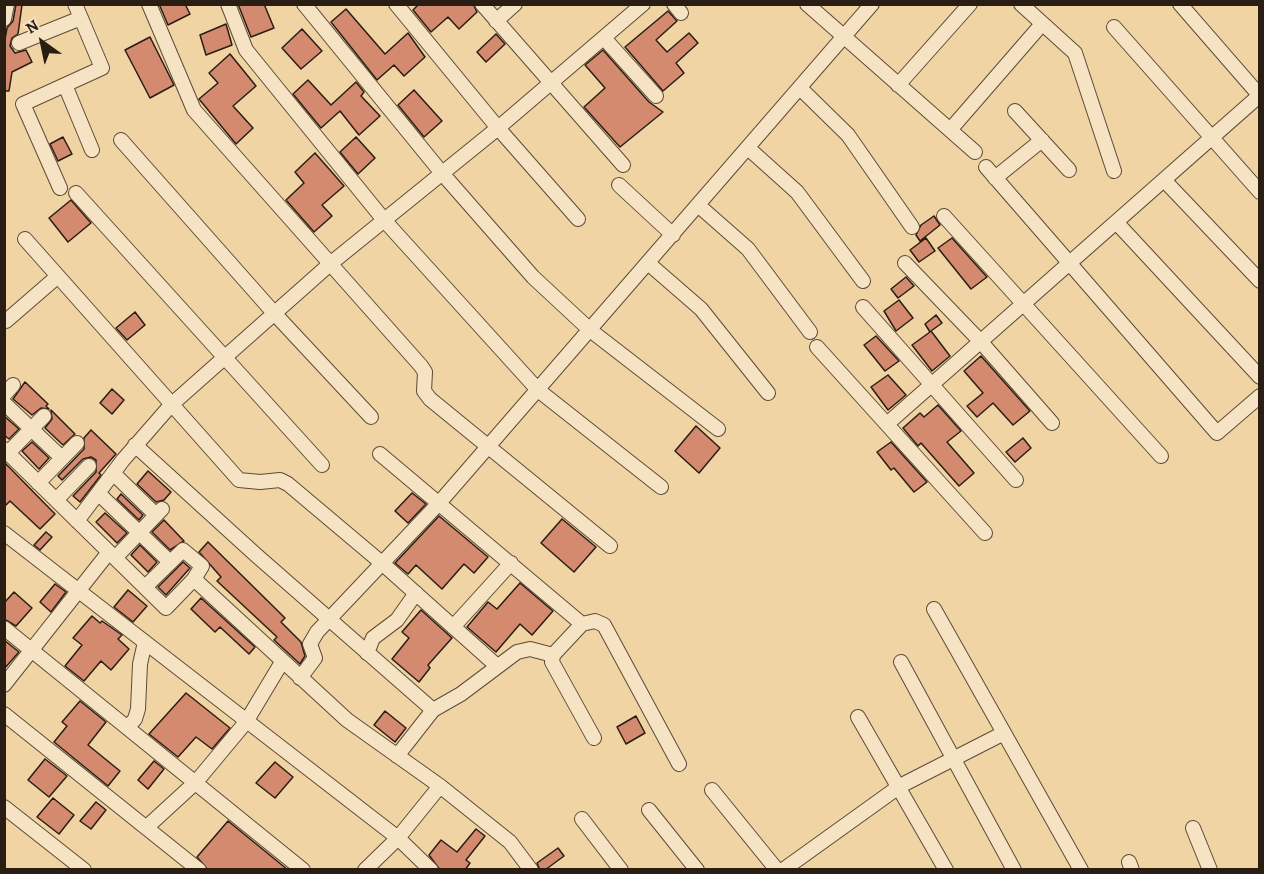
<!DOCTYPE html>
<html>
<head>
<meta charset="utf-8">
<style>
  body { margin:0 }
  #map { position:relative; width:1264px; height:874px; overflow:hidden; background:#f1d4a4; font-family:Alegreya,serif }
  canvas { display:block }
  .frame { position:absolute; inset:0; border:6px solid #2a1d14; pointer-events:none }
  .north { position:absolute; left:12px; top:12px; width:60px; height:60px; -webkit-text-stroke:4px #f6e3c4; paint-order:stroke; rotate:327deg; font-size:16px; font-weight:700; line-height:24px; text-align:center; color:#2a1d14 }
  .north::after { content:''; display:block; margin:auto; width:21px; height:27px; background:#2a1d14; clip-path:polygon(50% 0,100% 100%,50% 72%,0 100%) }
</style>
</head>
<body>
<div id="map">
<canvas width="1264" height="874"></canvas>
<div class="frame"></div>
<div class="north">N</div>
</div>
<script>
const g = document.querySelector('canvas').getContext('2d');
g.lineJoin = 'round';
function fillPath(path, color) { g.fillStyle = color; g.fill(path, 'evenodd'); }
const toPath = rows => new Path2D(rows.map(r => 'M' + r).join(''));
function trace(path, color, width, dash) { g.strokeStyle = color; g.lineWidth = width; g.lineCap = dash ? 'butt' : 'round'; g.setLineDash(dash || []); g.stroke(path); }
const building = toPath([
  [16,4,22,5,18,34,12,38,10,46,15,53,26,50,32,62,12,72,9,91,4,91,4,45,7,28,13,21,16,4],
  [159,4,185,4,190,14,168,25,159,4],
  [238,4,264,4,274,28,251,37,238,4],
  [419,4,473,4,477,12,459,29,448,17,431,32,413,10,419,4],
  [346,9,385,54,408,33,425,57,404,76,394,65,377,80,331,22,346,9],
  [668,11,677,21,656,40,667,52,689,33,698,43,676,63,684,73,663,91,625,47,668,11],
  [226,24,232,45,206,55,200,35,226,24],
  [302,29,322,51,301,69,282,48,302,29],
  [496,34,505,44,486,62,477,52,496,34],
  [150,37,174,85,150,98,125,50,150,37],
  [603,50,649,102,663,112,620,147,584,107,605,88,585,65,603,50],
  [230,54,256,86,233,106,253,128,236,144,199,99,218,83,209,73,230,54],
  [308,80,331,105,356,82,364,92,361,96,380,116,359,135,340,111,321,128,293,94,308,80],
  [414,90,442,121,424,137,398,105,414,90],
  [63,137,72,154,58,161,50,144,63,137],
  [356,137,375,158,358,174,340,152,356,137],
  [315,153,344,186,322,205,332,216,314,232,286,200,304,183,295,172,315,153],
  [71,200,91,223,68,242,49,218,71,200],
  [934,216,940,225,920,241,916,235,921,225,934,216],
  [926,238,935,251,919,262,910,250,926,238],
  [952,238,987,277,971,289,938,248,952,238],
  [906,277,914,286,898,298,891,289,906,277],
  [899,300,913,318,896,331,884,311,899,300],
  [135,312,145,325,127,340,116,328,135,312],
  [936,315,942,323,931,331,950,356,932,371,912,345,930,332,925,324,936,315],
  [876,336,899,361,885,371,864,345,876,336],
  [981,356,1030,411,1013,425,993,403,977,417,967,406,983,393,964,371,981,356],
  [888,375,906,395,888,410,871,387,888,375],
  [25,382,48,404,46,406,49,409,41,408,32,415,13,399,25,382],
  [112,389,124,400,112,414,100,403,112,389],
  [938,405,961,431,947,442,974,473,959,486,921,443,918,446,903,428,920,413,924,417,938,405],
  [51,410,75,434,63,445,45,428,52,419,51,410],
  [4,416,19,429,9,439,4,435,4,416],
  [696,426,720,448,699,473,675,451,696,426],
  [91,430,116,454,99,473,101,475,80,502,73,496,96,472,96,460,91,457,83,459,62,480,58,476,84,449,84,438,91,430],
  [1023,438,1031,448,1015,462,1006,452,1023,438],
  [32,442,49,458,39,469,22,451,32,442],
  [891,442,927,482,914,492,894,468,891,470,877,452,891,442],
  [4,462,55,514,40,529,10,501,4,507,4,462],
  [148,471,171,492,164,500,156,502,137,484,148,471],
  [412,493,426,504,408,523,395,511,412,493],
  [121,494,143,515,139,520,117,499,121,494],
  [105,513,127,533,117,543,96,522,105,513],
  [439,516,488,557,474,573,464,564,442,589,416,565,408,574,395,563,439,516],
  [562,519,596,547,574,572,541,543,562,519],
  [164,520,184,541,170,550,152,532,164,520],
  [46,532,52,537,40,550,34,545,46,532],
  [208,542,285,618,281,622,301,642,305,656,300,664,274,640,277,637,217,581,221,577,199,552,208,542],
  [140,545,157,562,148,572,131,555,140,545],
  [183,562,190,568,166,595,158,587,183,562],
  [520,583,553,611,532,635,520,624,496,652,467,627,488,602,497,609,520,583],
  [55,584,66,592,51,612,40,602,55,584],
  [128,590,147,606,133,622,114,607,128,590],
  [14,592,32,608,16,626,4,619,4,603,14,592],
  [201,598,255,647,249,654,220,627,215,632,191,609,201,598],
  [421,610,452,638,428,665,430,668,419,682,392,659,409,638,402,632,421,610],
  [92,616,100,623,102,621,122,635,118,639,129,649,111,670,101,661,84,681,65,666,82,645,73,638,92,616],
  [4,640,19,652,4,669,4,640],
  [186,693,230,728,212,749,196,737,178,757,149,734,186,693],
  [80,701,106,722,88,745,120,771,108,786,54,742,67,726,62,722,80,701],
  [385,711,406,728,395,742,374,725,385,711],
  [636,716,645,733,626,744,617,727,636,716],
  [45,759,67,776,49,797,28,780,45,759],
  [154,761,164,769,148,789,138,780,154,761],
  [275,762,293,777,275,798,256,783,275,762],
  [53,798,74,815,59,834,37,817,53,798],
  [96,802,106,810,91,829,80,821,96,802],
  [228,821,288,870,208,870,197,857,228,821],
  [476,829,485,836,466,860,470,863,465,870,440,870,429,855,441,840,457,852,476,829],
  [558,848,564,856,545,870,540,870,537,863,558,848]
]);
fillPath(building, '#d38a6f');
trace(building, '#2a1d14', 1.5);
const minor = toPath([
  [149,4,194,110,421,366,425,372,424,391,430,399,610,546],
  [228,4,246,50,384,220,538,390,661,487],
  [304,4,441,172,533,277,590,330,718,429],
  [396,4,498,128,578,219],
  [482,4,623,165],
  [674,4,681,13],
  [807,4,975,152],
  [1021,4,1075,53,1114,171],
  [1180,4,1260,96],
  [4,19,7,4],
  [496,21,515,4],
  [1114,27,1260,192],
  [604,38,656,96],
  [19,43,81,18],
  [65,85,92,150],
  [898,85,970,4],
  [800,88,848,135,912,227],
  [1015,111,1069,170],
  [950,130,1042,24],
  [121,140,274,313,371,417],
  [748,148,797,192,863,281],
  [986,167,1217,433,1260,396],
  [995,178,1042,140],
  [1164,180,1260,281],
  [619,185,673,235],
  [60,188,23,104,102,68,75,4],
  [76,193,322,465],
  [698,205,748,249,810,332],
  [944,216,1161,456],
  [1116,222,1260,377],
  [25,239,239,480,260,482,280,480,288,484,383,564,497,666],
  [648,263,701,309,768,393],
  [905,263,981,342,1052,423],
  [863,307,1016,480],
  [6,321,58,276],
  [817,347,985,533],
  [4,395,13,385],
  [4,403,62,458],
  [887,424,1260,95],
  [135,445,256,555,433,710],
  [4,449,166,608,194,579,347,720,440,786,510,842,531,870],
  [8,453,44,416],
  [380,454,582,624],
  [113,473,156,515],
  [38,483,77,443],
  [98,493,170,562],
  [56,500,89,466],
  [77,521,123,460,171,405,330,264,498,128,643,4],
  [4,533,398,838,431,870],
  [115,558,162,509],
  [145,587,183,550,202,566,194,579],
  [453,627,511,563],
  [4,628,303,870],
  [367,653,373,638,397,620,416,593],
  [901,662,1014,870],
  [300,678,315,658,310,644,317,632,440,502,872,4],
  [4,685,109,552],
  [4,714,199,870],
  [858,717,946,870],
  [128,727,135,719,138,709,140,664,145,642],
  [1004,733,1081,870],
  [594,738,552,662,553,655,582,624,595,621,604,625,679,764],
  [397,756,433,710,461,694,517,652,530,649,553,655],
  [712,790,777,870],
  [4,807,84,870],
  [649,810,697,870],
  [582,819,621,870],
  [148,826,196,782,246,722,282,662],
  [1193,828,1210,870],
  [1129,862,1132,870],
  [365,870,398,838,440,786],
  [783,870,900,786,1004,733,934,609]
]);
trace(minor, '#5c4b38', 16);
trace(minor, '#f6e3c4', 14);
</script>
</body>
</html>
